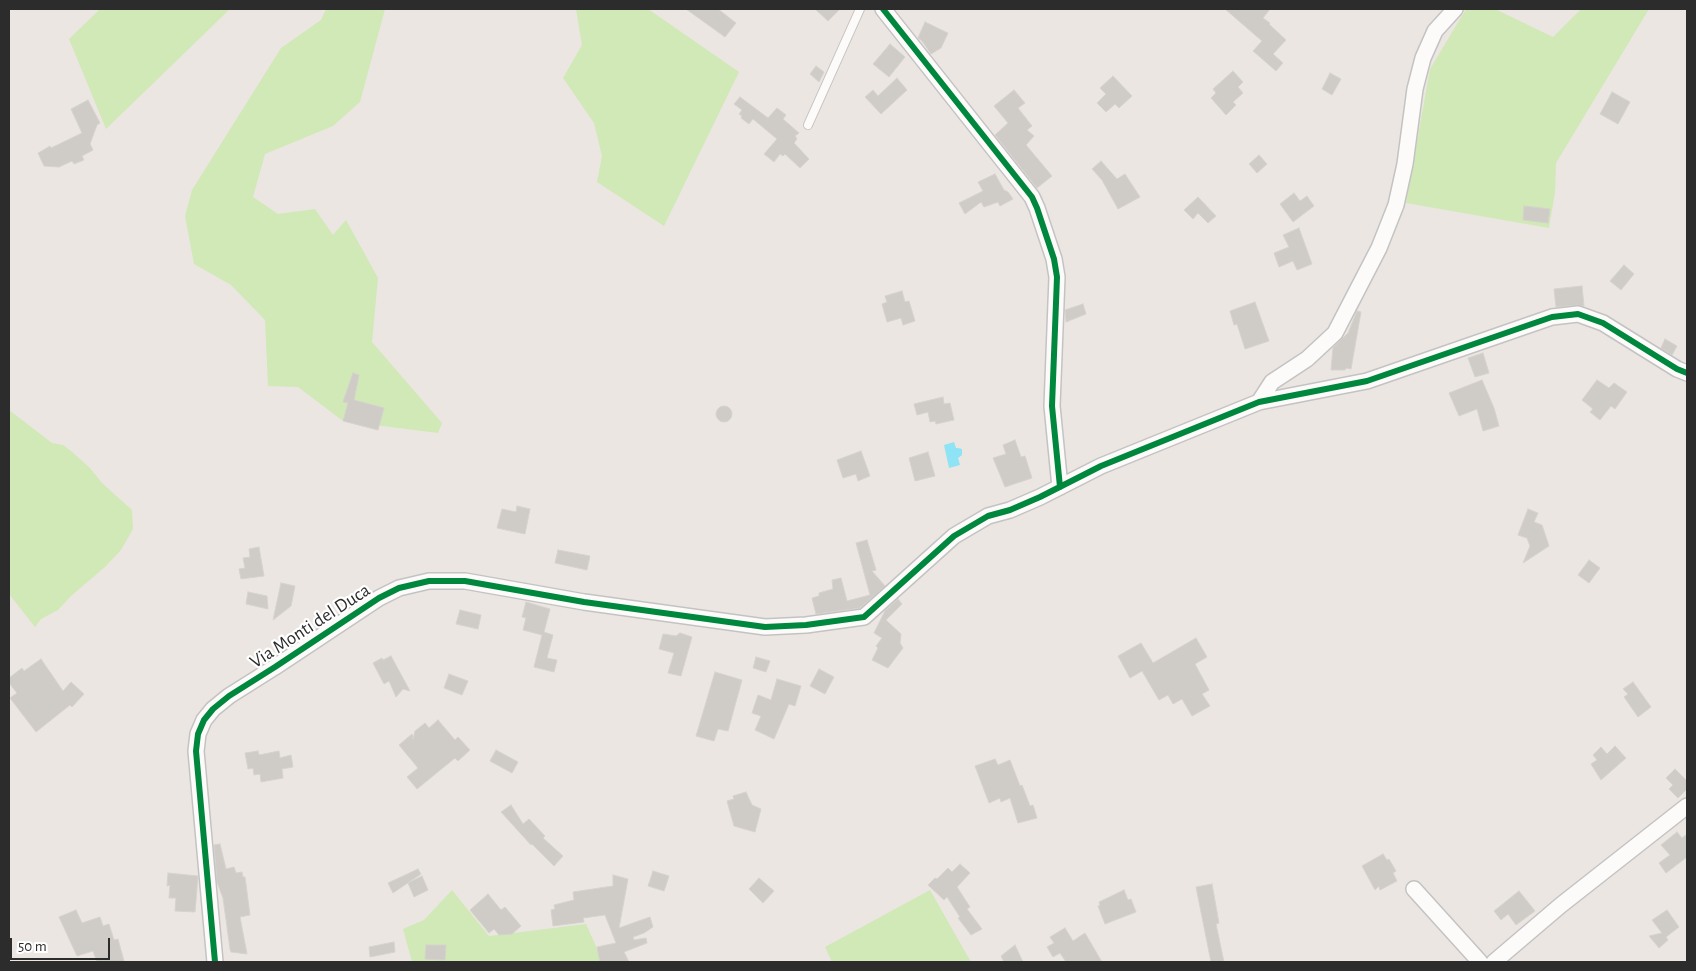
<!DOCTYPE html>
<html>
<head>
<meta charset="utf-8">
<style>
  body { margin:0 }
  #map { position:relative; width:1696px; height:971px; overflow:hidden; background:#ebe6e1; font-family:"Alegreya Sans",sans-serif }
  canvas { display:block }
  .frame { position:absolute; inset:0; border:10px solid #2c2c2c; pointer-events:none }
  .scale { position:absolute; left:10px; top:938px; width:100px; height:22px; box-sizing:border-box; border:2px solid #2c2c2c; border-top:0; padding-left:6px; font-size:15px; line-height:18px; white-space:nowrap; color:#2c2c2c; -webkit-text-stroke:4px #fff; paint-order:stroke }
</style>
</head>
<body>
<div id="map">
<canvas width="1696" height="971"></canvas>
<div class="frame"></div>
<div class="scale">50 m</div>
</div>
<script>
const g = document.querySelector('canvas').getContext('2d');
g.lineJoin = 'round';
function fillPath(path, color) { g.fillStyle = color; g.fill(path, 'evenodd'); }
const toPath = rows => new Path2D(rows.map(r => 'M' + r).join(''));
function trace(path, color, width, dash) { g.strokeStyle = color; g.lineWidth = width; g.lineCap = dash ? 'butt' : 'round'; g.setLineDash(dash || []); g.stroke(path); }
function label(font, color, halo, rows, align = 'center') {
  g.font = font + ' "Alegreya Sans",sans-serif'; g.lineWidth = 4.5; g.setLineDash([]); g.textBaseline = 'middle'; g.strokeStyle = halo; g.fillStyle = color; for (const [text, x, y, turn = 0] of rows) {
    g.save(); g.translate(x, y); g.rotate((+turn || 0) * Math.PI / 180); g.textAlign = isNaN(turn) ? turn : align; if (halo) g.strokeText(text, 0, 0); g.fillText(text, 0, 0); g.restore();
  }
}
fillPath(toPath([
  [100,9,230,9,106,129,69,39],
  [326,9,385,9,360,102,333,126,265,154,253,197,278,214,315,209,333,235,346,220,378,278,372,342,442,423,438,433,343,421,298,387,268,386,265,320,231,285,194,264,185,216,192,190,281,48,321,20],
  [576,9,648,9,739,72,664,226,597,182,602,156,594,123,563,78,582,45],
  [1466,9,1495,9,1553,37,1581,9,1649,9,1556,163,1555,192,1549,228,1406,203,1430,69],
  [9,410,52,443,63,445,71,451,90,468,102,483,132,510,133,529,121,550,105,567,71,596,58,610,41,619,35,627,9,594],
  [452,890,489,936,586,924,603,962,412,962,403,929,424,920],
  [930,890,971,962,832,962,825,947]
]), '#d0e9b7');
fillPath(toPath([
  [954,442,956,448,958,448,962,449,962,455,958,458,960,465,949,468,944,445]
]), '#8ee3f4');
const building = toPath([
  [686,9,718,9,736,23,725,37,686,9],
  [815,9,840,9,828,21,815,9],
  [1225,9,1270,9,1263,18,1270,23,1269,24,1286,40,1273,54,1283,63,1276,71,1253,51,1262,41,1225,9],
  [925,22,948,33,941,48,931,54,922,41,918,38,925,22],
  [890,44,905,57,889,77,873,64,890,44],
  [816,66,824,72,819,82,810,74,816,66],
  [1233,71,1243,82,1238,87,1243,93,1233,102,1236,105,1226,115,1211,98,1216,93,1213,89,1233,71],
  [1330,73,1341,79,1332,95,1322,89,1330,73],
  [1113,76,1132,96,1119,108,1115,104,1106,112,1097,103,1106,94,1100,88,1113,76],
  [897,78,907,90,881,114,865,97,873,90,878,96,897,78],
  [1014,90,1025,103,1018,108,1032,126,1027,130,1034,136,1026,145,1052,176,1037,188,995,135,1008,123,994,106,1014,90],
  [1612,92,1630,102,1618,124,1600,114,1612,92],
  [740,97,768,118,777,108,786,115,783,119,799,133,795,136,797,139,794,143,809,159,800,168,785,154,783,156,780,154,774,162,764,154,777,139,753,119,749,124,741,118,742,116,739,114,742,110,734,104,740,97],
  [88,100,100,123,97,125,90,144,93,150,82,156,84,160,74,164,72,161,59,167,44,166,38,153,40,152,50,146,51,148,82,133,71,109,88,100],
  [1259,155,1267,164,1257,173,1249,164,1259,155],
  [1101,161,1117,179,1125,174,1140,197,1118,209,1102,180,1092,169,1101,161],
  [995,174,1004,190,1008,192,1013,199,1000,206,998,202,984,207,981,202,965,214,959,203,983,191,978,182,995,174],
  [1294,193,1300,201,1307,196,1314,206,1293,222,1280,204,1294,193],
  [1198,197,1216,216,1208,223,1198,213,1193,219,1184,210,1198,197],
  [1524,206,1550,209,1548,223,1523,220,1524,206],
  [1299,228,1312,264,1297,270,1293,261,1279,267,1274,253,1289,247,1283,235,1299,228],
  [1624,265,1634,274,1621,290,1610,281,1624,265],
  [1582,286,1584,306,1577,305,1556,307,1554,289,1582,286],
  [902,291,905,302,909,301,915,321,903,325,901,318,887,322,882,304,887,302,885,296,902,291],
  [1255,302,1269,341,1245,349,1237,324,1234,325,1230,311,1255,302],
  [1083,304,1086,314,1066,322,1065,310,1083,304],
  [1357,311,1361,312,1351,369,1346,368,1345,370,1331,370,1333,348,1348,333,1357,311],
  [1665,339,1677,346,1672,355,1661,348,1665,339],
  [1483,353,1489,373,1475,377,1468,358,1483,353],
  [353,373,359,375,354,400,384,408,378,430,343,421,348,403,343,402,353,373],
  [1482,380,1494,408,1499,426,1483,431,1477,409,1459,416,1449,393,1482,380],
  [1597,380,1609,388,1614,383,1627,392,1615,409,1611,406,1600,420,1590,412,1593,409,1582,400,1597,380],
  [943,397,944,404,950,403,954,420,936,424,935,421,930,422,928,412,917,415,914,404,943,397],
  '716 414a8 8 0 1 1 16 0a8 8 0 1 1-16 0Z',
  [1015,440,1021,457,1025,456,1032,478,1005,487,993,458,1006,454,1003,445,1015,440],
  [861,451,870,476,858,481,856,474,843,478,837,460,861,451],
  [928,452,935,476,915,481,909,458,928,452],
  [517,506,530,509,525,534,497,528,502,509,516,512,517,506],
  [1528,509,1538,513,1534,522,1542,525,1549,546,1523,563,1530,546,1527,538,1518,535,1528,509],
  [867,540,876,570,872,571,885,586,860,608,816,614,812,598,819,596,819,593,833,589,832,580,841,578,847,601,870,595,856,543,867,540],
  [259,547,264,576,241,579,239,569,245,568,243,558,250,557,249,549,259,547],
  [558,550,590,556,587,570,555,563,558,550],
  [1589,560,1600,568,1589,583,1578,575,1589,560],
  [281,583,295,586,291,606,273,620,281,583],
  [248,592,267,596,268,609,246,604,248,592],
  [898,599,902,604,886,620,901,634,900,643,903,648,888,668,872,660,878,648,876,646,882,638,874,633,885,611,898,599],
  [526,602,550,609,544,632,553,635,547,658,557,660,554,672,534,667,542,635,523,630,526,618,522,617,526,602],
  [460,610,481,615,478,629,456,624,460,610],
  [680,633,692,637,681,676,668,673,674,653,659,649,663,634,676,636,680,633],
  [1196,638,1207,657,1195,664,1209,690,1202,694,1210,706,1192,716,1182,699,1173,704,1168,695,1159,700,1142,671,1130,678,1118,656,1141,643,1153,663,1196,638],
  [391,656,410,691,403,689,396,697,389,681,384,684,373,663,382,658,383,660,391,656],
  [756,657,770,661,766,672,753,668,756,657],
  [41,659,63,691,71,682,84,694,72,707,70,705,36,732,10,698,17,693,9,683,9,678,22,668,24,671,41,659],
  [819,669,834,677,825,694,810,686,819,669],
  [715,672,742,680,728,731,718,729,714,741,696,736,715,672],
  [449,674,468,681,462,695,444,688,449,674],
  [777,679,801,686,795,706,789,704,774,739,755,730,761,716,752,713,758,695,771,700,777,679],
  [1633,682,1651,707,1638,717,1624,697,1628,694,1623,689,1633,682],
  [438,720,455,740,458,737,470,750,458,761,455,758,417,789,407,777,418,768,399,745,412,734,413,739,415,731,425,723,429,728,438,720],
  [1615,746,1626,758,1601,780,1591,764,1597,760,1593,755,1601,747,1607,754,1615,746],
  [496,750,518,762,512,773,490,761,496,750],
  [258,751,259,755,279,751,280,758,291,755,293,767,282,769,283,778,261,782,260,774,254,775,253,768,248,769,245,753,258,751],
  [995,759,998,765,1010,760,1020,786,1022,785,1030,806,1033,805,1037,818,1018,823,1010,798,1001,802,1000,798,989,803,975,766,995,759],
  [1675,769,1687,781,1687,789,1678,798,1669,789,1673,785,1666,778,1675,769],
  [746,792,752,805,761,809,755,832,734,826,727,801,734,799,733,796,746,792],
  [511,805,523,824,529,819,545,836,543,838,563,856,554,866,532,844,531,845,501,812,511,805],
  [1677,832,1682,838,1687,834,1687,857,1666,873,1659,863,1670,855,1661,845,1677,832],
  [220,844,226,869,234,867,236,873,242,872,243,877,245,877,250,915,240,917,247,954,231,952,230,949,223,898,217,882,214,845,220,844],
  [1383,854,1387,860,1389,859,1396,871,1393,873,1397,881,1380,890,1379,886,1375,890,1362,866,1383,854],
  [960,864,970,873,957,887,970,907,967,909,982,929,971,935,958,918,960,917,947,897,944,900,928,885,935,878,937,879,948,868,952,872,960,864],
  [418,869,421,874,393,893,388,883,418,869],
  [653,871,669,876,664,891,648,886,653,871],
  [168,873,198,876,195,912,175,911,176,898,169,898,170,885,167,886,168,873],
  [613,875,628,879,619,928,650,917,653,927,644,933,633,937,634,940,646,938,647,943,624,952,629,962,600,962,597,947,616,943,605,915,583,918,584,922,553,926,551,910,555,909,554,905,574,900,573,892,613,886,613,875],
  [422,876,428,890,414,897,408,883,422,876],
  [759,878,774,891,763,903,749,889,759,878],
  [1212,884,1219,923,1216,924,1224,962,1211,962,1196,887,1212,884],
  [1124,890,1128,900,1131,899,1136,912,1105,924,1098,906,1100,905,1099,902,1124,890],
  [1519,891,1535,911,1516,925,1508,914,1501,920,1494,911,1519,891],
  [488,894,501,910,505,907,521,926,512,934,499,935,494,929,489,933,470,910,488,894],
  [76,910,82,923,100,917,103,926,109,924,114,940,118,939,124,961,118,962,97,962,93,951,77,956,59,917,76,910],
  [1667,910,1679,927,1666,937,1668,940,1659,948,1649,936,1662,933,1652,920,1667,910],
  [1065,928,1073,941,1085,933,1102,962,1066,962,1060,953,1053,957,1047,947,1054,943,1050,937,1065,928],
  [394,942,395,952,370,957,369,947,394,942],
  [426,945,446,945,445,960,425,959,426,945],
  [1015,945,1023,962,1004,962,1001,956,1015,945]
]);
fillPath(building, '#cfccc8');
trace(building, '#d6d2cd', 1);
const lane = toPath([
  [808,125,860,9]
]);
const street = toPath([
  [883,9,1032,197,1037,208,1054,259,1057,277,1052,406,1060,487],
  [1259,402,1272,382,1307,359,1335,333,1379,248,1396,205,1405,164,1415,89,1423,58,1435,31,1455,9],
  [1414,889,1480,962],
  [215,962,196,751,198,734,204,720,213,709,229,696,275,667,379,598,399,588,429,581,465,581,584,602,765,627,806,625,864,617,954,536,988,516,1010,510,1040,497,1101,466,1259,402,1367,381,1552,317,1578,314,1603,323,1677,369,1687,373],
  [1494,962,1561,905,1687,806]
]);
trace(lane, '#c4c3c3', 10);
trace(street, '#c4c3c3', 18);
trace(lane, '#fcfbfa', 8);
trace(street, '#fcfbfa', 15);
trace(toPath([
  [883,9,1032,197,1037,208,1054,259,1057,277,1052,406,1060,487],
  [215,962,196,751,198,734,204,720,213,709,229,696,275,667,379,598,399,588,429,581,465,581,584,602,765,627,806,625,864,617,954,536,988,516,1010,510,1040,497,1101,466,1259,402,1367,381,1552,317,1578,314,1603,323,1677,369,1687,373]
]), '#00873e', 6);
label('19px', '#2c2c2c', '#fff', [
  ["Via Monti del Duca",310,626,-33]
]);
</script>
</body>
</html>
